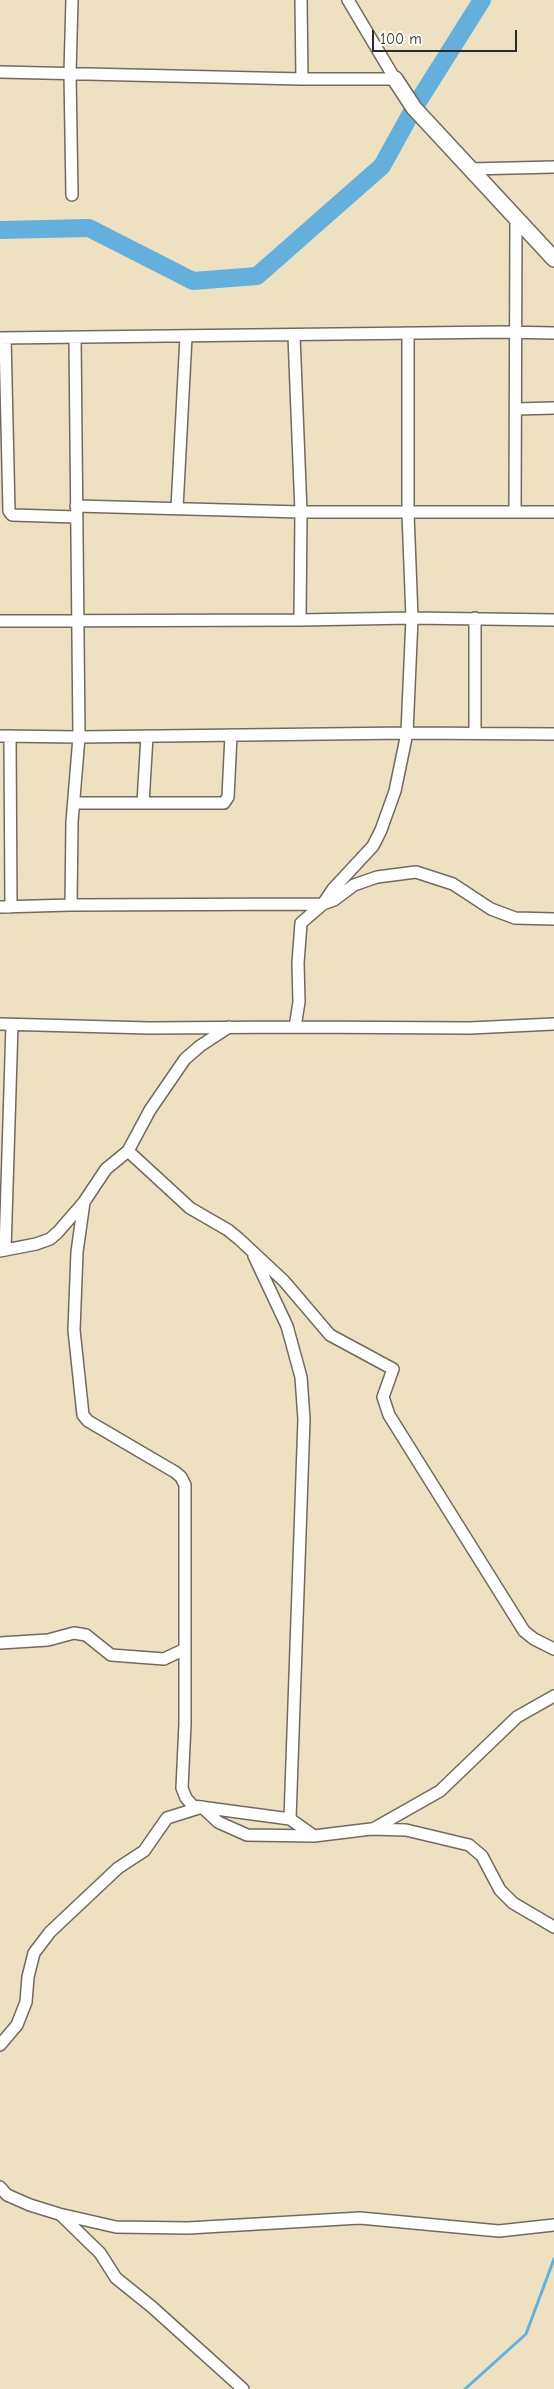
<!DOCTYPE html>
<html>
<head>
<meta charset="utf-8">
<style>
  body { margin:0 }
  #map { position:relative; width:554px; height:2389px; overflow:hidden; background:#eee1c2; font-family:"Comic Neue",sans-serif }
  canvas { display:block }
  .scale { position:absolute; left:372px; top:30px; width:145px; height:22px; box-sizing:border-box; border:2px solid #2b2b2b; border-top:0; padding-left:6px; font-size:15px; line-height:18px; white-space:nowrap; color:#2b2b2b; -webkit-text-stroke:4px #fdfcf7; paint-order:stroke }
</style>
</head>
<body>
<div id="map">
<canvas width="554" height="2389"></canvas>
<div class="scale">100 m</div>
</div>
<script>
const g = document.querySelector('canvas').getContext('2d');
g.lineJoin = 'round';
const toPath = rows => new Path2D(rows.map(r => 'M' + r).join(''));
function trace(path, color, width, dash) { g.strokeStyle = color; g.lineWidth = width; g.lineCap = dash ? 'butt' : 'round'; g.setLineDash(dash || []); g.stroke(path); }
trace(toPath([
  [465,2389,526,2334,554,2259]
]), '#65afdd', 3);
trace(toPath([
  [0,230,89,228,193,281,257,276,382,166,414,108,482,0]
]), '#65afdd', 18);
const minor = toPath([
  [301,0,302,79],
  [348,0,395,79],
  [0,72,302,79,395,79],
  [470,169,554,167],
  [72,195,70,73,72,0],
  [408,333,408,513,412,618,554,620],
  [294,336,301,512,554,512],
  [0,338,503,332,554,333],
  [5,338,9,511,12,515,76,517],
  [75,338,79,737,72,822,71,905,323,904,334,900,354,885,377,877,416,872,453,884,491,909,515,918,554,919],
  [516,409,554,408],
  [177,508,186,337],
  [515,512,516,218],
  [475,618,475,733],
  [0,621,300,620],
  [0,736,79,737,407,733,554,734],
  [10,736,11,907],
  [74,803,224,803,228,797,231,735],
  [143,803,147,736],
  [0,907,71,905],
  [0,1024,149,1028,295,1027,299,1002,298,963,301,923,323,904,333,889,373,846,381,830,395,791,407,733,412,618,300,620,301,512,76,506],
  [295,1027,470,1028,554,1024],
  [128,1151,190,1208,228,1230,239,1239,284,1281,330,1335,393,1369,383,1397,389,1415,524,1631,534,1639,554,1649],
  [84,1202,77,1252,74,1330,83,1415,88,1421,175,1472,181,1477,185,1485,185,1724,182,1788,186,1798,193,1806,290,1819,314,1836,371,1829,406,1830,469,1845,482,1856,500,1890,513,1903,554,1927],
  [5,1250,12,1025],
  [0,1251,36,1244,50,1239,58,1232,84,1202,106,1169,128,1151,150,1110,185,1059,200,1046,229,1027],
  [254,1256,287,1326,301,1377,304,1419,290,1819],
  [0,1643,48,1640,74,1633,86,1635,111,1655,164,1659,185,1649],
  [202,1807,218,1822,247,1835,314,1836],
  [373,1829,440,1791,517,1717,554,1696],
  [0,2045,17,2025,26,2002,28,1977,34,1953,50,1932,118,1868,144,1851,167,1818,202,1807],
  [0,2187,7,2195,30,2205,59,2214,116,2227,188,2228,360,2218,499,2231,554,2225],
  [61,2215,100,2253,116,2278,152,2307,243,2389]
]);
const tertiary = toPath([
  [395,79,414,108,554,259]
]);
trace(minor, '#6f6b60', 14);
trace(tertiary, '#6f6b60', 18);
trace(minor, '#fff', 11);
trace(tertiary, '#fff', 15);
</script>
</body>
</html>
